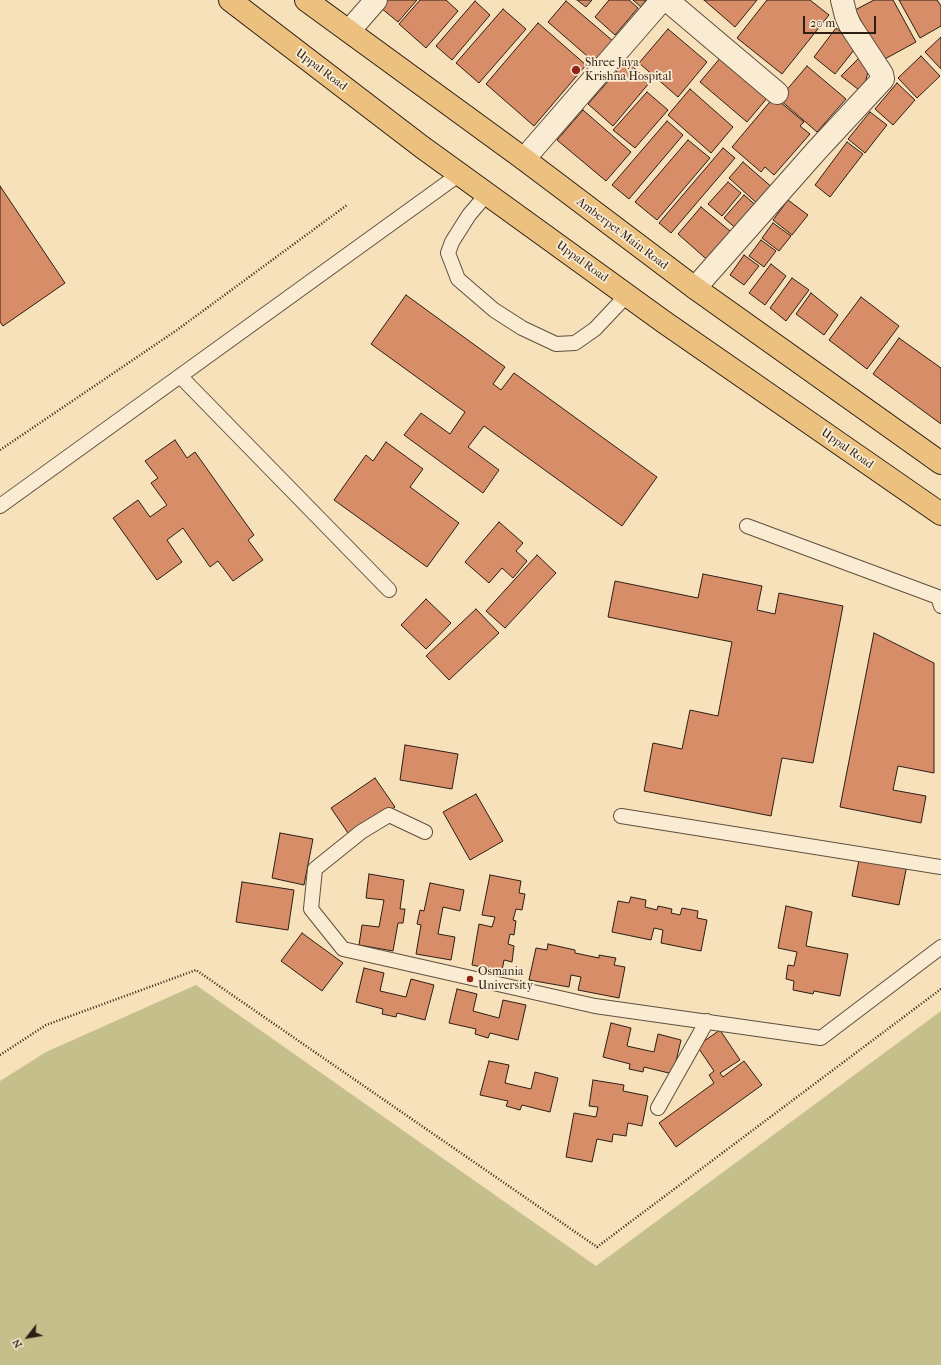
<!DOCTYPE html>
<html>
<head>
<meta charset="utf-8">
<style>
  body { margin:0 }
  #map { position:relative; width:941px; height:1365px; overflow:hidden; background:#f7e1bb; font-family:"IM FELL French Canon",serif }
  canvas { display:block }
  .north { position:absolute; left:8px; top:1317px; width:40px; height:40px; -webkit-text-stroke:3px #faecd3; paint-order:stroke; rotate:239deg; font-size:11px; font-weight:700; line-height:16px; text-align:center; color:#2c1e14 }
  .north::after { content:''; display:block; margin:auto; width:14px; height:18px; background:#2c1e14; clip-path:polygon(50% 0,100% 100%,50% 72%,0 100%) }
  .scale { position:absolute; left:803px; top:16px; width:73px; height:18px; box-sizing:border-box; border:2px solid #2c1e14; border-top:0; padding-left:5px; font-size:12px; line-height:14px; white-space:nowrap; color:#2c1e14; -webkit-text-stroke:3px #faecd3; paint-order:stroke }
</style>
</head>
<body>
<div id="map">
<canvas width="941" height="1365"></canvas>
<div class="north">N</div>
<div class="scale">20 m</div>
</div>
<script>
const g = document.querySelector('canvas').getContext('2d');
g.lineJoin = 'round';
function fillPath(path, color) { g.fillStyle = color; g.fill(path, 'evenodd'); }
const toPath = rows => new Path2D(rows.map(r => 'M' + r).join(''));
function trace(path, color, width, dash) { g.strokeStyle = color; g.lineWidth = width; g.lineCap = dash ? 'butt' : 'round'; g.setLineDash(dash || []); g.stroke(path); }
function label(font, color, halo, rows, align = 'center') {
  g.font = font + ' "IM FELL French Canon",serif'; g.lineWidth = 3.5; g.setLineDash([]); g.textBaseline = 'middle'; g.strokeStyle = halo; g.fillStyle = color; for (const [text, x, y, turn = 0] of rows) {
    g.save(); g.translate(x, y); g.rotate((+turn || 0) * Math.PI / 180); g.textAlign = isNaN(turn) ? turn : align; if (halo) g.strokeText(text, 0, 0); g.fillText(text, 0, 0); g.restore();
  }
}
fillPath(toPath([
  [196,985,596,1266,941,1011,941,1365,0,1365,0,1081,46,1052]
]), '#c5c08b');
const building = toPath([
  [387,0,417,0,398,22,381,8,387,0],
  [420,0,446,0,458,11,426,48,399,24,420,0],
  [577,0,592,0,586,7,577,0],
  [609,0,629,0,638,8,615,35,595,17,609,0],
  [633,0,646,0,641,7,633,0],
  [704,0,757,0,735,27,704,0],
  [767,0,810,0,829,15,782,74,737,38,767,0],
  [874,0,893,0,916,42,883,60,855,10,874,0],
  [899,0,937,0,941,6,941,26,920,38,899,0],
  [475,1,490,15,452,60,436,46,475,1],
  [566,1,613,41,594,62,548,22,566,1],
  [503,9,526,29,479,83,456,63,503,9],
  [538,23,586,65,534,126,486,84,538,23],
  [836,28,858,45,835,74,814,57,836,28],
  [668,29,707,62,678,97,639,63,668,29],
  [941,37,941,69,925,52,941,37],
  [921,56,940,76,917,98,898,78,921,56],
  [721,57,768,97,747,122,700,82,721,57],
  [859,58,868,71,863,93,841,76,859,58],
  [626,61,650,82,613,126,588,104,626,61],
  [807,66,846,99,817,132,779,99,807,66],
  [897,83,915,100,893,125,875,109,897,83],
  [690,89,733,127,711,153,668,115,690,89],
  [647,92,668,110,635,148,613,130,647,92],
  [774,97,804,122,800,126,810,134,774,175,765,167,761,172,732,147,774,97],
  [583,110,631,152,606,181,557,140,583,110],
  [870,112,887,125,865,153,848,139,870,112],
  [667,121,683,135,629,199,612,185,667,121],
  [688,140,710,158,657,220,635,202,688,140],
  [847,142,863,154,830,197,815,185,847,142],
  [723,148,735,158,671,233,659,223,723,148],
  [743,162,774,189,760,206,729,178,743,162],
  [728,182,741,193,722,216,708,204,728,182],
  [0,186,65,283,3,326,0,322,0,186],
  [744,195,759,208,739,231,724,218,744,195],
  [788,200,808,215,792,235,773,220,788,200],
  [701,207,736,236,712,264,678,234,701,207],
  [773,223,791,236,779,251,762,238,773,223],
  [761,240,776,251,764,267,749,256,761,240],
  [744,255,759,266,744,285,730,275,744,255],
  [771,264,786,276,765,305,749,293,771,264],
  [792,278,809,290,786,321,770,308,792,278],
  [811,293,838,315,824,335,796,314,811,293],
  [406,295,505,367,493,384,501,390,514,373,657,477,622,526,484,426,468,447,499,470,483,493,404,435,421,413,450,434,465,412,371,344,406,295],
  [861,297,899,326,867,369,829,340,861,297],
  [899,338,941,368,941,424,873,374,899,338],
  [175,440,187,458,195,452,254,535,248,540,263,560,233,581,218,561,210,567,183,528,167,540,182,562,157,580,113,518,138,500,150,517,167,505,151,483,158,478,145,461,175,440],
  [386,442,423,469,410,487,459,523,427,567,334,500,366,455,373,461,386,442],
  [499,522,523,543,516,551,527,561,513,578,502,568,489,583,465,562,499,522],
  [537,555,556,573,505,628,486,611,537,555],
  [703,574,762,586,757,610,775,614,779,593,843,606,813,763,782,758,771,816,644,791,653,743,682,749,690,710,718,716,732,642,608,617,615,581,698,598,703,574],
  [426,599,451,623,426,649,401,625,426,599],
  [476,609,499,633,449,680,426,656,476,609],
  [874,633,934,663,934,773,898,766,893,790,926,796,921,823,840,807,874,633],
  [405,745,458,754,452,789,400,780,405,745],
  [375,778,395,807,350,836,331,808,375,778],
  [476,794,503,841,470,860,443,812,476,794],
  [280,833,313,839,304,885,272,878,280,833],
  [860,855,907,865,899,905,852,896,860,855],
  [369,874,404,880,400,909,405,909,403,923,398,923,393,951,359,945,362,925,379,927,384,900,366,898,369,874],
  [490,875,521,881,519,893,525,894,522,910,516,909,513,920,516,921,514,935,510,934,508,944,514,946,512,962,504,960,502,971,472,965,479,924,492,927,495,917,482,915,490,875],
  [242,882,294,890,288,930,236,922,242,882],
  [430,883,464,890,460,911,443,907,438,934,455,937,451,960,416,954,421,925,417,924,420,910,424,911,430,883],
  [631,897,646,900,645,907,657,910,658,906,672,909,671,913,680,915,682,908,698,911,697,918,707,920,701,951,661,943,663,930,654,928,651,940,612,932,618,901,629,903,631,897],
  [786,906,812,912,806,946,848,954,840,996,814,991,813,994,793,990,794,981,786,979,788,965,794,966,797,952,778,948,786,906],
  [302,933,343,963,322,991,281,961,302,933],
  [548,944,575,950,575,953,599,958,599,955,616,958,614,965,625,967,619,998,578,990,581,977,571,975,569,987,529,980,536,948,547,950,548,944],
  [364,968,384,973,380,991,406,997,411,979,434,985,425,1020,397,1013,396,1017,382,1014,383,1009,356,1002,364,968],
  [457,989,477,994,473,1011,499,1018,503,1000,526,1005,518,1040,490,1033,488,1038,475,1034,476,1029,449,1023,457,989],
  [611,1023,631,1028,627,1046,654,1052,658,1034,681,1040,673,1074,644,1067,643,1072,629,1069,630,1064,603,1057,611,1023],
  [720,1030,740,1060,720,1073,723,1077,744,1061,762,1085,676,1147,659,1123,714,1083,709,1075,714,1071,697,1046,720,1030],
  [489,1061,509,1065,505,1083,531,1089,535,1072,558,1078,550,1112,522,1105,520,1110,506,1106,508,1101,480,1095,489,1061],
  [593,1080,624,1085,623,1091,648,1096,642,1126,628,1123,626,1136,613,1134,612,1142,597,1139,592,1162,566,1157,574,1113,596,1117,598,1107,589,1106,593,1080]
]);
fillPath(building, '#d78d68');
trace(building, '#2c1e14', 1);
const service = toPath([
  [487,194,469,215,452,242,448,253,458,279,494,310,522,328,556,344,575,343,595,329,627,295],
  [180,376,389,590],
  [0,506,461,173],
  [747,526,938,597,941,606],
  [621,816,941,867],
  [425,832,389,815,361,832,315,869,311,909,343,949,595,1006,821,1038,941,947],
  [658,1108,707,1021]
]);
const minor = toPath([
  [667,0,777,93],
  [349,31,376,0],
  [524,159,662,0],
  [695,288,817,150,883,79,882,74,850,25,846,16,842,0]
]);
const trunk = toPath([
  [230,0,422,147,664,322,941,514],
  [306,0,524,159,695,288,941,463]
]);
trace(service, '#5f4f3e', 16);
trace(minor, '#5f4f3e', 24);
trace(trunk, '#2c1e14', 24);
trace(toPath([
  [0,450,177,330,347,205],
  [0,1055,46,1025,196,970,597,1247,941,989]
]), '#2c1e14', 2.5, [1, 2]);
trace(service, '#faecd3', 14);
trace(minor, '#faecd3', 22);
trace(trunk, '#ecc07e', 22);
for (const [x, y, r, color] of [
  [576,70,5,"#8f2418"],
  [470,979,4,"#8f2418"]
]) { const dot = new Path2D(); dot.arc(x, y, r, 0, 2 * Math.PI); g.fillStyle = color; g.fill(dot); trace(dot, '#faecd3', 1.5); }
label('12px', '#2c1e14', '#faecd3', [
  ["Shree Jaya",585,63],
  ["Krishna Hospital",585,77],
  ["Osmania",478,972],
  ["University",478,986]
], 'left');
label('12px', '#2c1e14', '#faecd3', [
  ["Uppal Road",321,70,37],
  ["Amberpet Main Road",622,234,37],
  ["Uppal Road",582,262,36],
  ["Uppal Road",847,449,35]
]);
</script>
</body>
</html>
